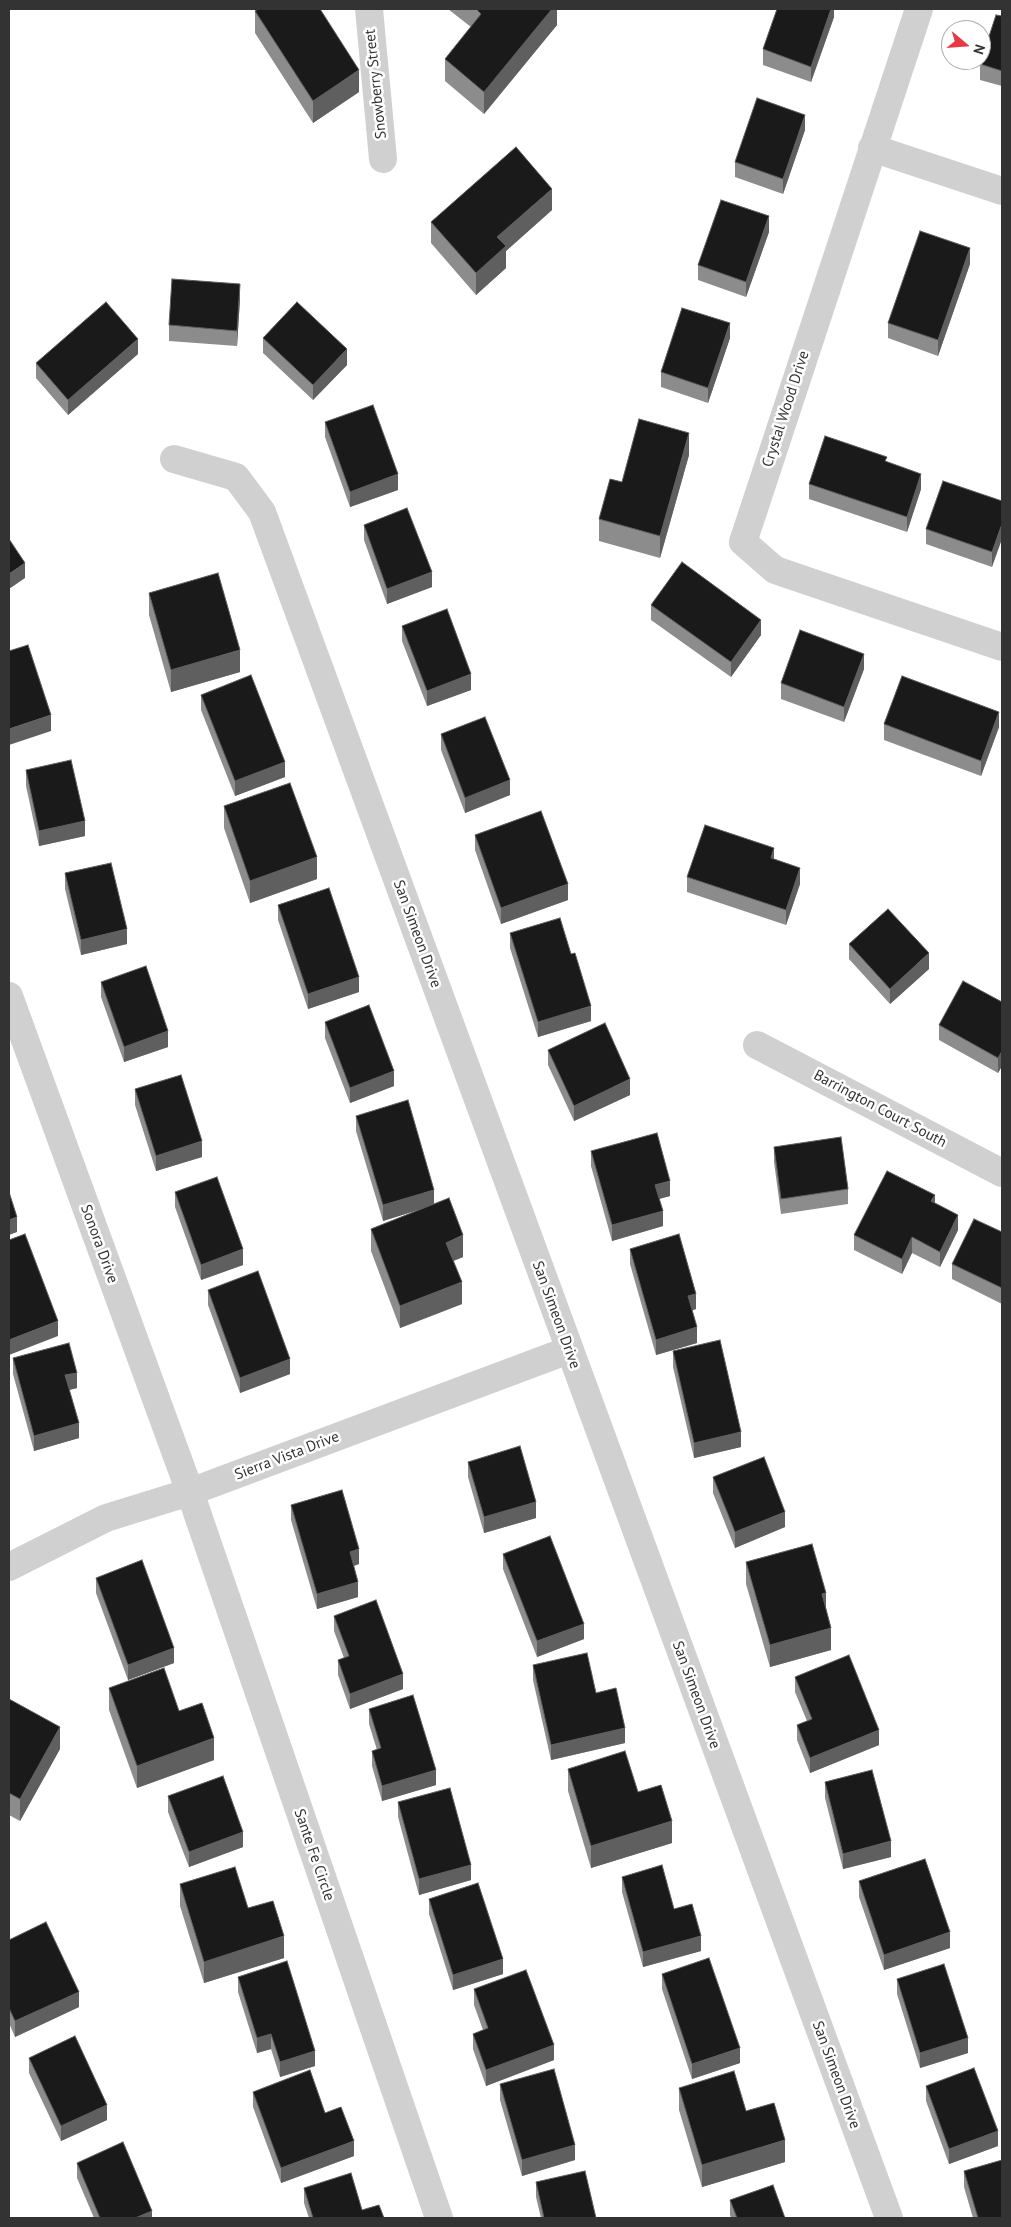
<!DOCTYPE html>
<html>
<head>
<meta charset="utf-8">
<style>
  body { margin:0 }
  #map { position:relative; width:1011px; height:2227px; overflow:hidden; background:#fff; font-family:"PT Sans",sans-serif }
  canvas { display:block }
  .frame { position:absolute; inset:0; border:10px solid #333; pointer-events:none }
  .north { position:absolute; left:941px; top:20px; width:50px; height:50px; box-sizing:border-box; background:#fff; border:1px solid #adadad; border-radius:50%; rotate:108deg; font-size:14px; font-weight:700; line-height:20px; text-align:center; color:#333 }
  .north::after { content:''; display:block; margin:auto; width:18px; height:22px; background:#e63946; clip-path:polygon(50% 0,100% 100%,50% 72%,0 100%) }
</style>
</head>
<body>
<div id="map">
<canvas width="1011" height="2227"></canvas>
<div class="frame"></div>
<div class="north">N</div>
</div>
<script>
const g = document.querySelector('canvas').getContext('2d');
g.lineJoin = 'round';
const toPath = rows => new Path2D(rows.map(r => 'M' + r).join(''));
function trace(path, color, width, dash) { g.strokeStyle = color; g.lineWidth = width; g.lineCap = dash ? 'butt' : 'round'; g.setLineDash(dash || []); g.stroke(path); }
function fillPath(path, color) { g.fillStyle = color; g.fill(path, 'evenodd'); }
function label(font, color, halo, rows, align = 'center') {
  g.font = font + ' "PT Sans",sans-serif'; g.lineWidth = 5; g.setLineDash([]); g.textBaseline = 'middle'; g.strokeStyle = halo; g.fillStyle = color; for (const [text, x, y, turn = 0] of rows) {
    g.save(); g.translate(x, y); g.rotate((+turn || 0) * Math.PI / 180); g.textAlign = isNaN(turn) ? turn : align; if (halo) g.strokeText(text, 0, 0); g.fillText(text, 0, 0); g.restore();
  }
}
trace(toPath([
  [369,9,383,159],
  [919,9,743,542,775,570,1002,647],
  [872,148,1002,191],
  [174,459,236,477,262,512,889,2218],
  [9,996,190,1492,439,2218],
  [757,1045,1002,1173],
  [9,1567,106,1518,190,1492,569,1350]
]), '#d0d0d0', 28);
fillPath(toPath([
  [448,9,557,9,557,25,484,114,445,81,445,59,471,27],
  [834,9,834,17,811,82,763,65,763,49],
  [255,11,359,92,313,123,255,33],
  [1002,16,1002,86,980,80,980,64],
  [805,130,783,194,735,177,735,162],
  [552,210,506,251,506,268,476,295,431,243,431,222],
  [769,232,746,297,698,280,698,265],
  [970,264,938,356,888,338,888,323],
  [240,299,237,346,169,341,169,325],
  [263,338,347,365,313,400,263,353],
  [730,338,708,403,661,387,661,372],
  [138,354,68,415,36,378,36,363],
  [325,422,398,490,350,507,325,437],
  [689,455,660,558,599,541,599,519],
  [887,462,921,489,907,532,809,499,809,484],
  [1002,501,992,567,926,544,926,529],
  [364,525,432,587,387,604,364,540],
  [149,593,240,672,171,692,149,615],
  [651,605,761,635,731,677,651,620],
  [402,626,471,690,427,706,402,641],
  [864,669,844,722,781,699,781,683],
  [201,695,285,777,235,796,201,710],
  [884,724,999,727,981,776,884,740],
  [441,734,510,795,465,813,441,750],
  [26,770,85,836,39,846,26,786],
  [224,806,317,879,250,903,224,828],
  [475,835,568,900,501,924,475,850],
  [774,860,800,884,786,925,687,892,687,877],
  [65,873,127,944,81,955,65,889],
  [278,905,359,992,308,1009,278,920],
  [510,933,591,1021,538,1037,510,948],
  [849,944,929,969,890,1004,849,959],
  [101,982,168,1047,124,1062,101,997],
  [1002,1002,1002,1066,998,1073,939,1040,939,1025],
  [325,1022,394,1086,350,1103,325,1038],
  [548,1050,630,1095,574,1121,548,1065],
  [135,1089,202,1157,156,1171,135,1105],
  [356,1116,434,1204,463,1257,453,1261,462,1304,400,1328,371,1251,371,1229,418,1210,383,1221,356,1131],
  [774,1147,848,1189,848,1204,781,1214,774,1162],
  [591,1151,670,1196,659,1199,663,1226,612,1241,591,1166],
  [175,1192,243,1265,201,1280,175,1207],
  [935,1203,958,1230,940,1267,912,1253,902,1274,854,1250,854,1235],
  [1002,1232,1002,1304,952,1279,952,1264],
  [630,1249,696,1309,692,1310,697,1343,656,1355,630,1264],
  [208,1290,290,1374,240,1393,208,1305],
  [673,1351,741,1447,694,1458,673,1367],
  [13,1358,77,1388,69,1390,79,1438,34,1451,13,1374],
  [468,1462,536,1518,484,1533,468,1477],
  [713,1477,785,1527,735,1548,713,1493],
  [291,1505,359,1564,354,1566,358,1597,317,1609,291,1520],
  [503,1554,584,1639,537,1657,503,1569],
  [746,1562,826,1608,831,1650,770,1667,746,1584],
  [96,1578,174,1663,128,1680,96,1593],
  [334,1616,403,1689,350,1709,338,1675,338,1660,344,1658,334,1631],
  [533,1665,596,1693,625,1743,551,1760,533,1680],
  [795,1677,879,1745,810,1773,797,1740,797,1725,807,1721,795,1692],
  [109,1688,179,1711,214,1760,137,1788,109,1710],
  [9,1699,60,1749,20,1821,9,1815],
  [369,1709,436,1785,382,1801,372,1766,372,1751,377,1750,369,1724],
  [568,1769,672,1843,591,1868,568,1791],
  [825,1782,891,1857,843,1869,825,1798],
  [168,1796,243,1847,189,1867,168,1812],
  [398,1802,471,1880,419,1895,398,1817],
  [622,1877,674,1909,701,1951,643,1967,622,1892],
  [859,1881,950,1948,884,1970,859,1897],
  [180,1884,248,1908,284,1958,204,1983,180,1906],
  [429,1899,503,1974,453,1990,429,1914],
  [9,1940,79,2007,15,2037,9,2023],
  [662,1974,740,2063,692,2079,662,1989],
  [238,1977,315,2066,280,2077,271,2049,257,2053,238,1992],
  [897,1979,968,2053,920,2068,897,1994],
  [474,1989,554,2060,486,2086,473,2049,473,2034,483,2030,474,2005],
  [29,2058,107,2120,61,2141,29,2073],
  [500,2084,575,2160,522,2176,500,2100],
  [926,2086,998,2146,949,2164,926,2101],
  [679,2088,746,2111,785,2162,702,2187,679,2110],
  [253,2092,325,2113,354,2156,281,2183,253,2107],
  [77,2163,152,2218,94,2218,77,2178],
  [964,2171,1002,2218,973,2218,964,2187],
  [536,2182,596,2218,541,2218,536,2197],
  [304,2188,362,2210,384,2218,309,2218,304,2203],
  [730,2200,785,2218,731,2218,730,2215]
]), '#8c8c8c');
fillPath(toPath([
  [552,9,557,9,557,25,484,114,484,92],
  [831,9,834,9,834,17,811,82,811,67],
  [359,70,359,92,313,123,313,101],
  [805,115,805,130,783,194,783,179],
  [552,189,552,210,506,251,506,268,476,295,476,273,497,237],
  [769,216,769,232,746,297,746,282],
  [970,248,970,264,938,356,938,340],
  [240,284,240,299,237,346,237,331],
  [730,323,730,338,708,403,708,388],
  [138,339,138,354,68,415,68,400],
  [347,349,347,365,313,400,313,385],
  [689,433,689,455,660,558,660,536],
  [398,474,398,490,350,507,350,492],
  [921,474,921,489,907,532,907,517],
  [1002,524,1002,539,992,567,992,552],
  [25,563,25,578,9,589,9,574],
  [432,572,432,587,387,604,387,589],
  [761,620,761,635,731,677,731,662],
  [240,650,240,672,171,692,171,670],
  [864,654,864,669,844,722,844,707],
  [471,674,471,690,427,706,427,691],
  [999,712,999,727,981,776,981,761],
  [51,715,51,731,9,745,9,729],
  [285,762,285,777,235,796,235,781],
  [510,780,510,795,465,813,465,798],
  [85,821,85,836,39,846,39,831],
  [774,848,774,863,771,858],
  [317,857,317,879,250,903,250,881],
  [800,868,800,884,786,925,786,910],
  [568,884,568,900,501,924,501,908],
  [127,929,127,944,81,955,81,940],
  [929,953,929,969,890,1004,890,989],
  [359,977,359,992,308,1009,308,994],
  [591,1006,591,1021,538,1037,538,1022],
  [168,1031,168,1047,124,1062,124,1047],
  [1002,1051,1002,1066,998,1073,998,1058],
  [394,1071,394,1086,350,1103,350,1088],
  [630,1079,630,1095,574,1121,574,1106],
  [202,1141,202,1157,156,1171,156,1156],
  [670,1181,670,1196,655,1200,655,1185],
  [434,1190,434,1205,383,1221,383,1205],
  [935,1195,935,1210,931,1201],
  [663,1211,663,1226,612,1241,612,1225],
  [958,1215,958,1230,940,1267,940,1252],
  [17,1217,17,1232,9,1235,9,1220],
  [463,1235,463,1257,446,1264,446,1243],
  [912,1237,912,1253,902,1274,902,1259],
  [243,1249,243,1265,201,1280,201,1265],
  [462,1282,462,1304,400,1328,400,1306],
  [696,1294,696,1309,688,1312,688,1296],
  [58,1321,58,1336,9,1355,9,1340],
  [697,1327,697,1343,656,1355,656,1340],
  [290,1359,290,1374,240,1393,240,1378],
  [77,1373,77,1388,65,1391,65,1375],
  [79,1423,79,1438,34,1451,34,1436],
  [741,1432,741,1447,694,1458,694,1443],
  [536,1502,536,1518,484,1533,484,1517],
  [785,1512,785,1527,735,1548,735,1532],
  [359,1549,359,1564,350,1567,350,1552],
  [358,1582,358,1597,317,1609,317,1594],
  [826,1593,826,1615,822,1594],
  [584,1624,584,1639,537,1657,537,1641],
  [831,1628,831,1650,770,1667,770,1645],
  [174,1648,174,1663,128,1680,128,1665],
  [403,1674,403,1689,350,1709,350,1694],
  [60,1727,60,1749,20,1821,20,1799],
  [625,1728,625,1743,551,1760,551,1745],
  [879,1730,879,1745,810,1773,810,1758],
  [214,1738,214,1760,137,1788,137,1766],
  [436,1770,436,1785,382,1801,382,1786],
  [672,1821,672,1843,591,1868,591,1846],
  [243,1832,243,1847,189,1867,189,1852],
  [891,1841,891,1857,843,1869,843,1854],
  [471,1865,471,1880,419,1895,419,1879],
  [950,1932,950,1948,884,1970,884,1955],
  [284,1936,284,1958,204,1983,204,1962],
  [701,1936,701,1951,643,1967,643,1952],
  [503,1959,503,1974,453,1990,453,1975],
  [79,1992,79,2007,15,2037,15,2021],
  [271,2034,271,2049,257,2053,257,2038],
  [968,2038,968,2053,920,2068,920,2053],
  [554,2045,554,2060,486,2086,486,2070],
  [740,2048,740,2063,692,2079,692,2064],
  [315,2051,315,2066,280,2077,280,2062],
  [107,2105,107,2120,61,2141,61,2126],
  [998,2131,998,2146,949,2164,949,2149],
  [785,2140,785,2162,702,2187,702,2165],
  [354,2141,354,2156,281,2183,281,2168],
  [575,2145,575,2160,522,2176,522,2160],
  [152,2211,152,2218,135,2218]
]), '#5f5f5f');
const building = toPath([
  [258,9,320,9,359,70,313,101,255,11,258,9],
  [476,9,552,9,484,92,445,59,481,14,476,9],
  [777,9,831,9,811,67,763,49,777,9],
  [996,15,1002,16,1002,71,980,64,996,15],
  [757,98,805,115,783,179,735,162,757,98],
  [516,147,552,189,497,237,506,246,476,273,431,222,516,147],
  [721,200,769,216,746,282,698,265,721,200],
  [920,231,970,248,938,340,888,323,920,231],
  [172,279,240,284,237,331,169,325,172,279],
  [106,302,138,339,68,400,36,363,106,302],
  [297,302,347,349,313,385,263,338,297,302],
  [682,308,730,323,708,388,661,372,682,308],
  [373,405,398,474,350,492,325,422,373,405],
  [639,419,689,433,660,536,599,519,610,479,622,482,639,419],
  [825,436,887,457,885,461,921,474,907,517,809,484,825,436],
  [943,481,1002,501,1002,524,992,552,926,529,943,481],
  [407,508,432,572,387,589,364,525,407,508],
  [9,539,25,563,9,574,9,539],
  [682,562,761,620,731,662,651,605,682,562],
  [218,573,240,650,171,670,149,593,218,573],
  [447,609,471,674,427,691,402,626,447,609],
  [800,630,864,654,844,707,781,683,800,630],
  [28,645,51,715,9,729,9,651,28,645],
  [251,675,285,762,235,781,201,695,251,675],
  [902,676,999,712,981,761,884,724,902,676],
  [485,717,510,780,465,798,441,734,485,717],
  [71,760,85,821,39,831,26,770,71,760],
  [290,783,317,857,250,881,224,806,290,783],
  [541,811,568,884,501,908,475,835,541,811],
  [705,825,774,848,771,858,800,868,786,910,687,877,705,825],
  [111,863,127,929,81,940,65,873,111,863],
  [329,888,359,977,308,994,278,905,329,888],
  [888,909,929,953,890,989,849,944,888,909],
  [560,918,571,954,575,953,591,1006,538,1022,510,933,560,918],
  [146,966,168,1031,124,1047,101,982,146,966],
  [963,981,1002,1002,1002,1051,998,1058,939,1025,963,981],
  [369,1005,394,1071,350,1088,325,1022,369,1005],
  [605,1023,630,1079,574,1106,548,1050,605,1023],
  [181,1075,202,1141,156,1156,135,1089,181,1075],
  [408,1100,434,1190,383,1205,356,1116,408,1100],
  [657,1133,670,1181,655,1185,663,1211,612,1225,591,1151,657,1133],
  [841,1137,848,1189,781,1199,774,1147,841,1137],
  [887,1171,935,1195,931,1201,958,1215,940,1252,912,1237,902,1259,854,1235,887,1171],
  [217,1177,243,1249,201,1265,175,1192,217,1177],
  [9,1192,17,1217,9,1220,9,1192],
  [449,1198,463,1235,446,1243,462,1282,400,1306,371,1229,449,1198],
  [974,1219,1002,1232,1002,1288,952,1264,974,1219],
  [25,1234,58,1321,9,1340,9,1240,25,1234],
  [679,1234,696,1294,688,1296,697,1327,656,1340,630,1249,679,1234],
  [258,1271,290,1359,240,1378,208,1290,258,1271],
  [720,1340,741,1432,694,1443,673,1351,720,1340],
  [69,1343,77,1373,65,1375,79,1423,34,1436,13,1358,69,1343],
  [520,1446,536,1502,484,1517,468,1462,520,1446],
  [764,1457,785,1512,735,1532,713,1477,764,1457],
  [342,1490,359,1549,350,1552,358,1582,317,1594,291,1505,342,1490],
  [550,1536,584,1624,537,1641,503,1554,550,1536],
  [812,1544,826,1593,822,1594,831,1628,770,1645,746,1562,812,1544],
  [142,1560,174,1648,128,1665,96,1578,142,1560],
  [376,1600,403,1674,350,1694,338,1660,349,1656,334,1616,376,1600],
  [587,1653,596,1693,616,1688,625,1728,551,1745,533,1665,587,1653],
  [849,1655,879,1730,810,1758,797,1725,812,1719,795,1677,849,1655],
  [164,1668,179,1711,202,1703,214,1738,137,1766,109,1688,164,1668],
  [413,1695,436,1770,382,1786,372,1751,381,1748,369,1709,413,1695],
  [9,1699,60,1727,20,1799,9,1793,9,1699],
  [625,1751,638,1792,661,1785,672,1821,591,1846,568,1769,625,1751],
  [872,1770,891,1841,843,1854,825,1782,872,1770],
  [223,1776,243,1832,189,1852,168,1796,223,1776],
  [450,1788,471,1865,419,1879,398,1802,450,1788],
  [925,1859,950,1932,884,1955,859,1881,925,1859],
  [662,1865,674,1909,692,1904,701,1936,643,1952,622,1877,662,1865],
  [235,1867,248,1908,273,1901,284,1936,204,1962,180,1884,235,1867],
  [478,1883,503,1959,453,1975,429,1899,478,1883],
  [46,1922,79,1992,15,2021,9,2008,9,1940,46,1922],
  [709,1958,740,2048,692,2064,662,1974,709,1958],
  [287,1961,315,2051,280,2062,271,2034,257,2038,238,1977,287,1961],
  [944,1964,968,2038,920,2053,897,1979,944,1964],
  [526,1970,554,2045,486,2070,473,2034,488,2028,474,1989,526,1970],
  [75,2036,107,2105,61,2126,29,2058,75,2036],
  [974,2068,998,2131,949,2149,926,2086,974,2068],
  [554,2069,575,2145,522,2160,500,2084,554,2069],
  [310,2070,325,2113,341,2107,354,2141,281,2168,253,2092,310,2070],
  [734,2071,746,2111,774,2103,785,2140,702,2165,679,2088,734,2071],
  [123,2142,152,2211,135,2218,100,2218,77,2163,123,2142],
  [1002,2160,1002,2218,978,2218,964,2171,1002,2160],
  [585,2171,596,2218,544,2218,536,2182,585,2171],
  [351,2173,362,2210,379,2205,384,2218,313,2218,304,2188,351,2173],
  [773,2185,785,2218,737,2218,730,2200,773,2185]
]);
fillPath(building, '#1a1a1a');
trace(building, '#5f5f5f', 1);
label('15px', '#333', '#fff', [
  ["Snowberry Street",376,84,-96],
  ["Crystal Wood Drive",786,409,-72],
  ["San Simeon Drive",417,934,70],
  ["Barrington Court South",880,1109,28],
  ["Sonora Drive",99,1244,70],
  ["San Simeon Drive",556,1315,70],
  ["Sierra Vista Drive",287,1456,-21],
  ["San Simeon Drive",696,1695,70],
  ["Sante Fe Circle",314,1855,71],
  ["San Simeon Drive",836,2075,70]
]);
</script>
</body>
</html>
